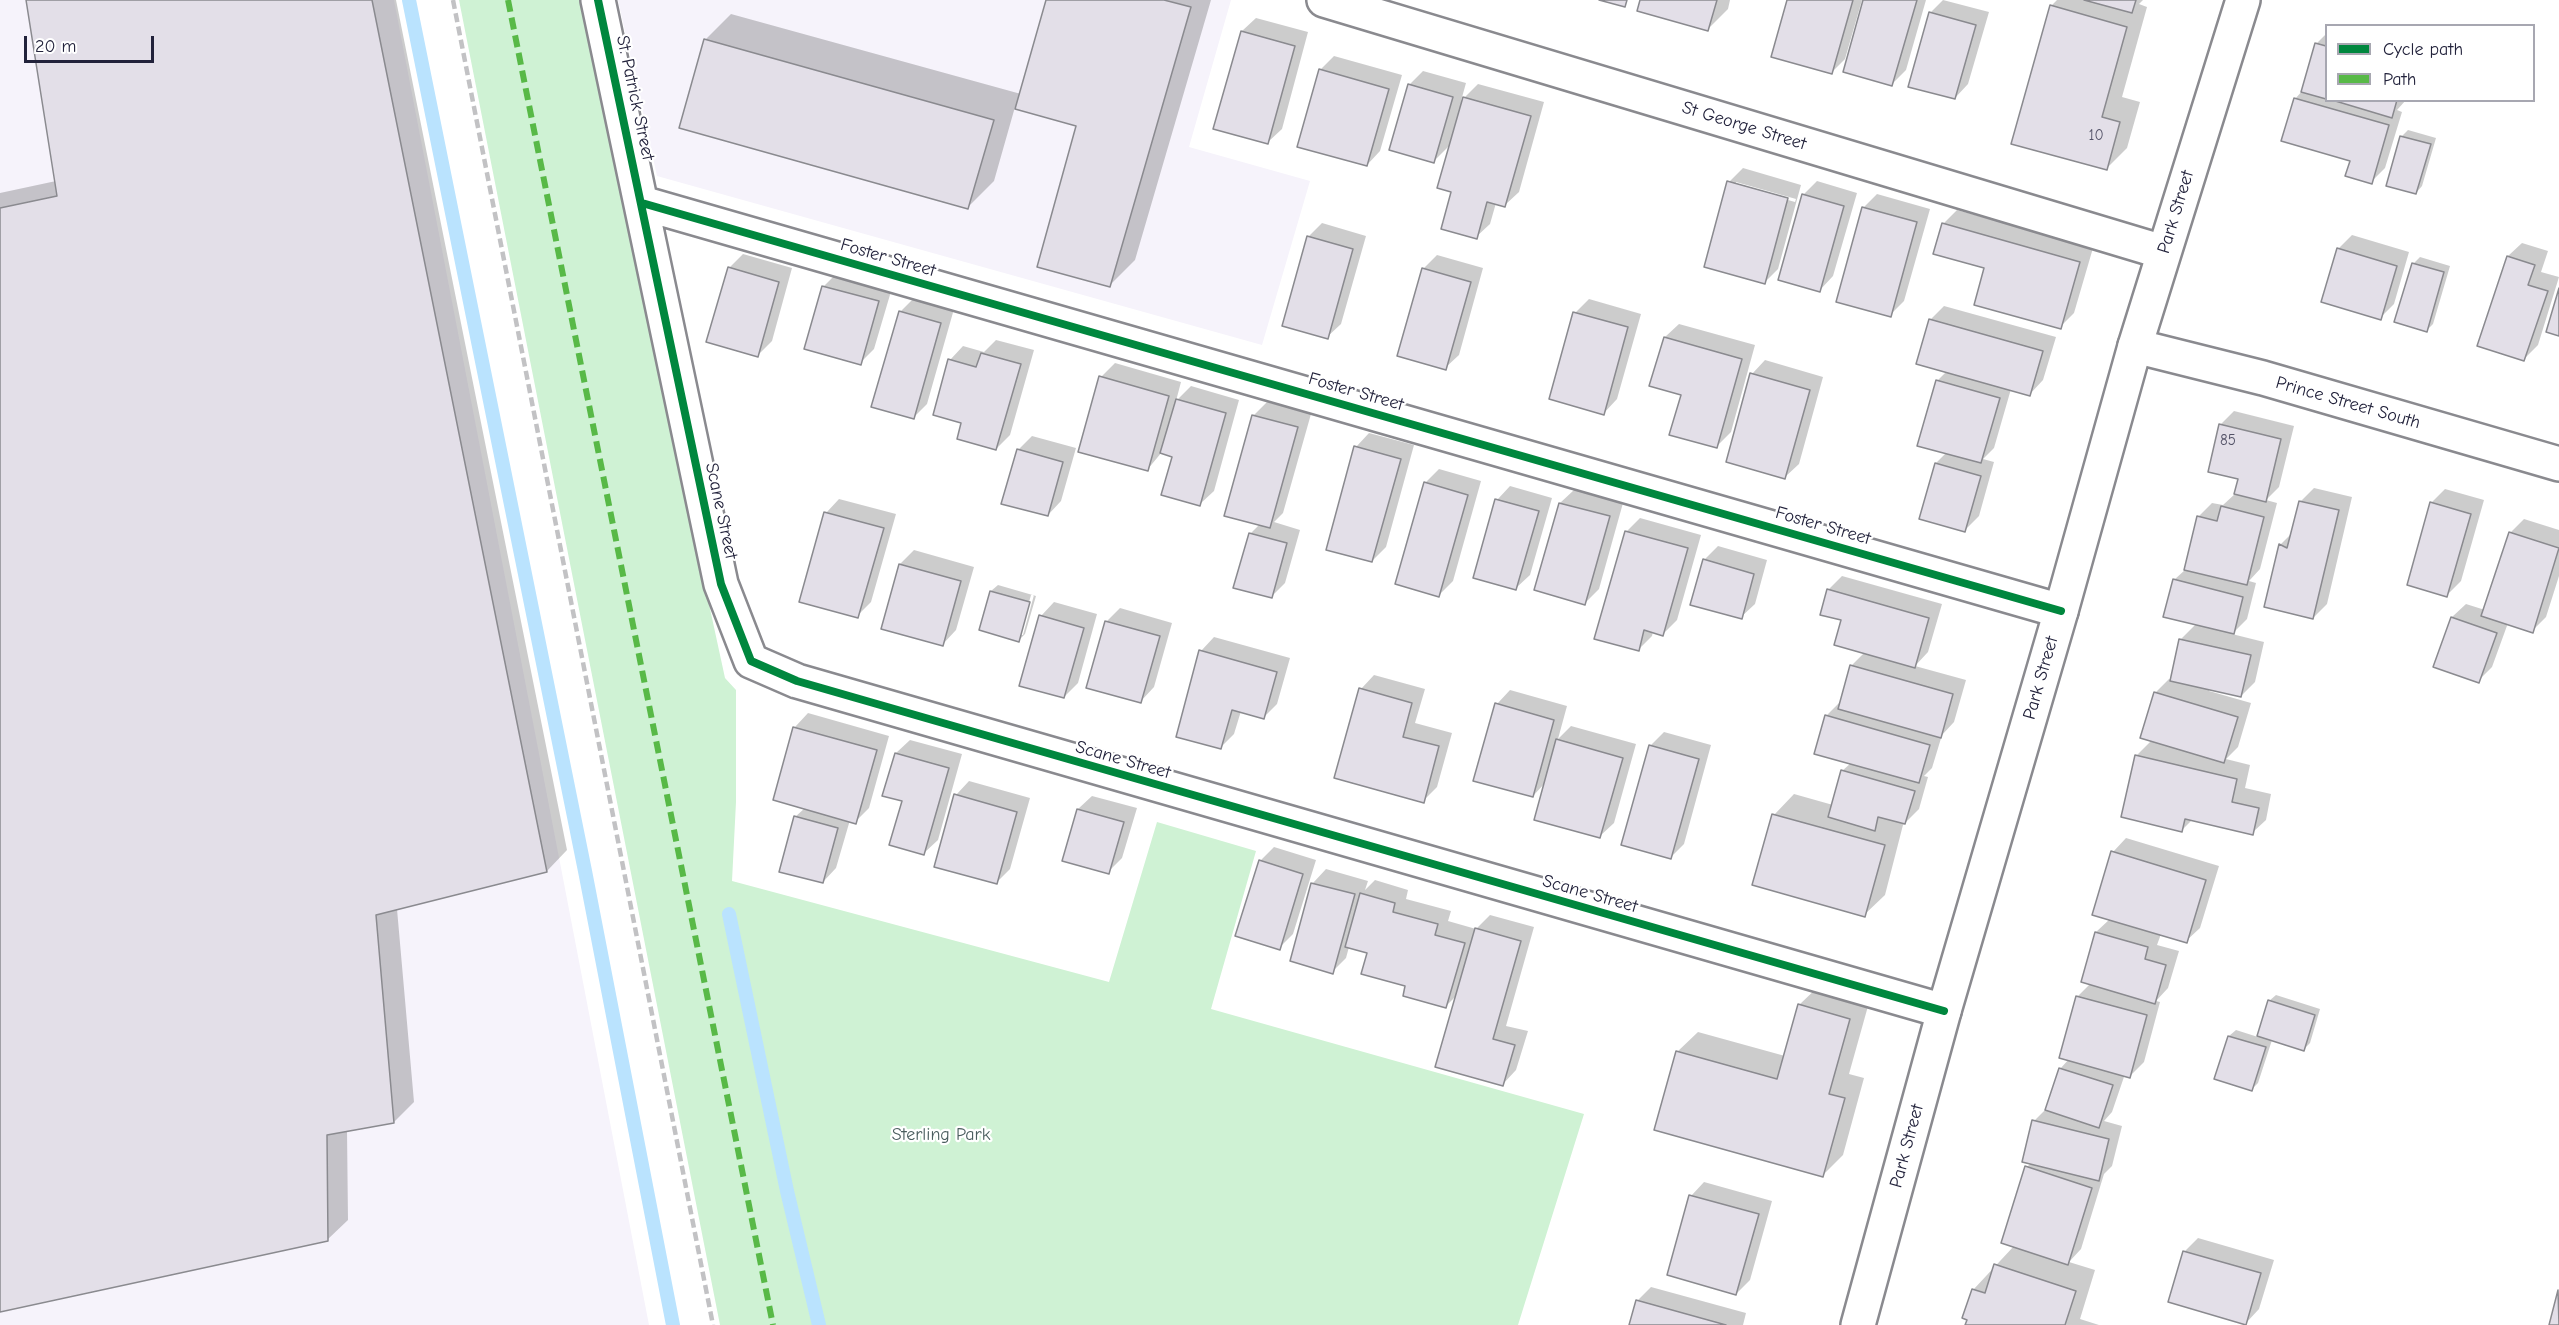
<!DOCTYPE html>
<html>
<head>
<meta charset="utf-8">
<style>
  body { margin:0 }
  #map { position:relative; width:2559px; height:1325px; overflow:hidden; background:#fff; font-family:"Comic Neue",sans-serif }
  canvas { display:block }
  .legend { position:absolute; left:2325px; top:24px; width:210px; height:78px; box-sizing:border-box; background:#fff; border:2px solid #a7a7b1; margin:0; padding:8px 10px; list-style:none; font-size:18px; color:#22223b }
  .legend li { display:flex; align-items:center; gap:12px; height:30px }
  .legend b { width:30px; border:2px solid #a7a7b1 }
  .scale { position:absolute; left:24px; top:36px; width:130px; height:27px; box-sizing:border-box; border:3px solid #22223b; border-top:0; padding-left:8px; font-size:18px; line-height:21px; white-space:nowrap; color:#22223b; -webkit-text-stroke:4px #fff; paint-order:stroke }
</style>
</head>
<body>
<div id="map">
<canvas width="2559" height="1325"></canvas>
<ul class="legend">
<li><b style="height:8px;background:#00873e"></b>Cycle path</li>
<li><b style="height:8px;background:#58b947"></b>Path</li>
</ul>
<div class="scale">20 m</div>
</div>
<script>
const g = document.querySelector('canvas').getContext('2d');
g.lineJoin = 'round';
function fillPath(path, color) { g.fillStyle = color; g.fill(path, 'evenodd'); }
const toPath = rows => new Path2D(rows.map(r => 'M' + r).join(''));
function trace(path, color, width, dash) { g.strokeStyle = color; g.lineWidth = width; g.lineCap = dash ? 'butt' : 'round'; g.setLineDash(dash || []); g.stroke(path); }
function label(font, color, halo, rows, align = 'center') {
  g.font = font + ' "Comic Neue",sans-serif'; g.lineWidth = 4.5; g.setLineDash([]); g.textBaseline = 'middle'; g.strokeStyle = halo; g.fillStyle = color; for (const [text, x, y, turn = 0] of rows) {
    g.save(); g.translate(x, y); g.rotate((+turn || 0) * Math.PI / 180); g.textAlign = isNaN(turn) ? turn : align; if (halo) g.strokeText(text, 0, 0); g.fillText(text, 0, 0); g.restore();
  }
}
fillPath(toPath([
  [0,0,394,0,649,1325,0,1325],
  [618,0,1231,0,1189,147,1310,181,1262,345,657,176]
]), '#f6f3fb');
fillPath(toPath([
  [459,0,583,0,619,188,725,678,736,690,736,802,732,881,1109,982,1157,822,1256,851,1211,1009,1584,1114,1518,1325,720,1325]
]), '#cff2d4');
fillPath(toPath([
  [27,0,396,0,567,850,547,871,397,909,414,1102,394,1122,347,1130,348,1220,327,1240,0,1307,0,193,56,181],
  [1047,0,1211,0,1135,260,1109,286,1078,125,1015,107,994,181,968,207,705,40,731,14,1021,94],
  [1641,0,1730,0,1728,9,1708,29],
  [1788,0,1862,0,1845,59,1831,73],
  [1865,0,1926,0,1906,70,1892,84],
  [1943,0,1989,12,1968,84,1955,98,1930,13],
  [2057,0,2143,0,2139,4,2147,7,2122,97,2140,102,2127,148,2106,169,2051,6],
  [1256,18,1308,32,1282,129,1268,142,1242,31],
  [2326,34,2326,100,2406,100,2397,110,2402,112,2385,168,2371,182,2295,99,2303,90,2316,44],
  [1334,56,1402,75,1380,151,1367,165,1320,70],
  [1423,71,1466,83,1461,101,1478,84,1544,102,1519,192,1505,205,1496,203,1490,224,1476,237,1453,191,1451,144,1434,161,1409,85],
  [2408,130,2436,138,2422,186,2416,193,2402,136],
  [1743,168,1801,185,1778,269,1764,283,1729,182],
  [1736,182,1796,199,1795,202,1736,185],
  [1817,181,1857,193,1833,276,1820,290,1803,195],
  [1877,194,1930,209,1904,301,1890,315,1863,208],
  [1957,210,2093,248,2074,313,2060,327,1986,267,1943,224],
  [1322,223,1366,236,1341,324,1327,337,1308,237],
  [2352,235,2409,252,2394,304,2380,318,2338,249],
  [2522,243,2548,251,2541,272,2559,277,2538,345,2524,359,2479,345,2508,256],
  [743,254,792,268,772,341,758,355,729,268],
  [1437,255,1483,268,1459,355,1445,368,1423,269],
  [2420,257,2450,266,2433,324,2427,330,2413,264],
  [837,273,892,288,874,349,860,363,823,287],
  [914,298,954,309,927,404,913,418,900,312],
  [1589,299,1641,314,1617,399,1604,413,1575,313],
  [1944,306,2056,337,2043,380,2030,394,2011,389,1994,448,1983,459,1994,462,1979,516,1965,530,1936,463,1947,452,1937,381,1947,371,1930,320],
  [1679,324,1755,345,1731,432,1717,446,1683,394,1665,337],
  [996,340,1034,350,1010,435,996,449,963,422,950,360,963,346,984,352],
  [1765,360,1823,377,1799,464,1785,477,1752,374],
  [1115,363,1181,382,1176,401,1191,386,1239,400,1214,491,1200,504,1174,456,1162,452,1147,470,1101,377],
  [1267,402,1311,414,1283,513,1274,522,1300,530,1285,583,1271,597,1250,534,1260,524,1254,415],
  [2234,411,2294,426,2279,487,2266,500,2277,503,2260,569,2249,581,2256,583,2247,619,2232,634,2264,642,2255,682,2241,696,2209,688,2209,691,2251,703,2238,747,2226,759,2250,765,2245,788,2271,794,2266,820,2252,833,2193,819,2182,830,2137,755,2152,740,2155,693,2169,679,2171,680,2181,639,2196,624,2174,580,2186,569,2198,517,2212,503,2223,505,2236,493,2240,478,2220,425],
  [1369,433,1414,445,1386,547,1372,561,1356,447],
  [1032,436,1076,448,1061,501,1048,515,1018,450],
  [1439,469,1481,481,1453,581,1439,595,1425,483],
  [1510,486,1552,498,1530,575,1516,588,1497,500],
  [2314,488,2352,497,2327,604,2313,618,2280,545,2292,533,2300,502],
  [2445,489,2484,500,2461,581,2447,595,2431,503],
  [1574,490,1623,503,1599,589,1585,603,1560,503],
  [839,499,896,514,871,602,857,616,826,513],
  [1640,518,1701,535,1677,620,1663,634,1653,631,1652,636,1638,650,1626,532],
  [2524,519,2559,530,2559,576,2546,617,2532,631,2508,623,2492,667,2478,681,2452,617,2466,604,2485,610,2510,533],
  [1718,546,1767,560,1755,604,1741,617,1704,560],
  [914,550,974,567,956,630,943,644,900,564],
  [1842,576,1942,604,1928,652,1915,666,1966,680,1954,722,1942,735,1932,768,1924,776,1928,777,1919,809,1903,825,1885,895,1864,915,1774,815,1794,794,1833,805,1842,771,1851,763,1826,716,1840,702,1851,666,1865,652,1843,619,1828,590],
  [998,585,1036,596,1025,634,1019,640,991,591],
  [1031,595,1034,595,1023,635,1020,635],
  [1054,602,1097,614,1078,683,1064,697,1041,616],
  [1120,608,1172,623,1154,687,1141,701,1106,622],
  [1214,637,1290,658,1277,704,1263,718,1241,711,1234,734,1220,748,1201,651],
  [1374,675,1425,689,1415,723,1452,733,1437,787,1423,801,1361,689],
  [1510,690,1567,706,1558,739,1571,726,1636,744,1614,823,1600,836,1545,783,1533,796,1497,704],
  [808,713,889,736,869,808,855,822,850,820,836,868,823,882,795,817,805,808,775,799,795,727],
  [1664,732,1711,745,1684,844,1670,858,1650,746],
  [910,740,962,754,938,840,924,853,896,753],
  [969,781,1030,798,1010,869,996,883,956,795],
  [1092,796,1137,808,1122,858,1108,872,1078,809],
  [2126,838,2219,866,2200,928,2186,941,2161,934,2157,945,2179,951,2168,988,2156,1001,2160,1002,2144,1062,2130,1076,2125,1074,2112,1112,2104,1121,2122,1126,2112,1166,2104,1174,2081,1249,2069,1262,2095,1270,2080,1319,2099,1325,1967,1325,1973,1290,2014,1246,2027,1167,2031,1163,2034,1121,2048,1107,2060,1069,2069,1059,2077,997,2090,984,2096,932,2110,919,2113,852],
  [1274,847,1316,860,1293,934,1279,948,1260,861],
  [1326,869,1368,881,1365,890,1375,880,1408,890,1406,899,1451,911,1448,921,1476,929,1490,915,1534,927,1506,1026,1528,1031,1516,1070,1503,1084,1457,995,1446,1006,1407,985,1369,952,1349,947,1346,958,1332,972,1291,960,1313,883],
  [1820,985,1870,999,1849,1074,1864,1078,1843,1155,1823,1175,1677,1052,1698,1032,1785,1056,1799,1005],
  [2276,995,2320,1009,2310,1043,2303,1050,2272,1040,2258,1083,2252,1089,2229,1036,2236,1030,2258,1037,2269,1001],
  [1704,1182,1772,1201,1750,1280,1736,1294,1691,1196],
  [2198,1238,2274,1260,2259,1309,2246,1323,2184,1252],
  [1651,1287,1746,1313,1743,1325,1630,1325,1637,1301]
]), '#0003');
trace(toPath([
  [409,0,585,871,673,1325],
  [729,914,787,1191,819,1325]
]), '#bae3fe', 14);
const building = toPath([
  [26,0,372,0,547,872,376,915,394,1123,327,1135,328,1241,0,1312,0,208,57,196,26,0],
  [1046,0,1164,0,1191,7,1110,287,1037,267,1076,126,1015,109,1046,0],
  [1599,0,1627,0,1625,7,1599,0],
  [1640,0,1717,0,1708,31,1637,11,1640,0],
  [1787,0,1853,0,1832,74,1771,57,1787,0],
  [1863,0,1917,0,1892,86,1843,72,1863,0],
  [2084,0,2136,0,2132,13,2084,0],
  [2050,5,2127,27,2102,117,2120,122,2107,170,2011,144,2050,5],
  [1929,12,1976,25,1955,99,1908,87,1929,12],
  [1241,31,1295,46,1268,144,1213,129,1241,31],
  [704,39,994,120,968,209,679,128,704,39],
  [2315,43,2326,46,2326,99,2301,92,2315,43],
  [1319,69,1389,89,1367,166,1297,147,1319,69],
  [1408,84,1453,97,1434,163,1389,150,1408,84],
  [1463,97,1531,116,1505,207,1487,202,1477,239,1441,229,1451,192,1437,188,1463,97],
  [2294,98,2389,125,2372,184,2345,176,2350,161,2281,141,2294,98],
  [2332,100,2397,100,2392,118,2332,100],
  [2400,136,2431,144,2416,194,2386,186,2400,136],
  [1727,181,1788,198,1765,284,1704,267,1727,181],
  [1802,194,1844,206,1820,292,1778,280,1802,194],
  [1862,207,1917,222,1891,317,1836,302,1862,207],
  [1942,223,2080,262,2061,329,1974,305,1984,268,1933,254,1942,223],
  [1307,236,1353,249,1328,339,1282,326,1307,236],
  [2337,248,2397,266,2381,320,2321,302,2337,248],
  [2507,256,2535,265,2528,285,2548,291,2524,361,2477,346,2507,256],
  [2412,263,2444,272,2427,332,2394,322,2412,263],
  [728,267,779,282,758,357,706,342,728,267],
  [1422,268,1471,282,1446,370,1397,356,1422,268],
  [822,286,879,301,861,365,804,349,822,286],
  [2559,288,2559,336,2546,332,2559,288],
  [899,311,941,323,914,419,871,407,899,311],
  [1573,312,1628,327,1604,415,1549,399,1573,312],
  [1929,319,2043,351,2030,396,1916,364,1929,319],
  [1664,337,1742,359,1717,448,1669,435,1681,395,1649,386,1664,337],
  [981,353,1021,364,996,450,957,439,961,423,933,415,948,359,976,367,981,353],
  [1750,373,1810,390,1785,479,1726,462,1750,373],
  [1099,376,1169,396,1148,471,1078,452,1099,376],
  [1936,380,2000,398,1981,463,1917,446,1936,380],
  [1176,399,1226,413,1200,506,1161,495,1172,457,1160,453,1176,399],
  [1252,415,1298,427,1270,528,1224,516,1252,415],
  [2219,424,2281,439,2266,502,2234,494,2238,479,2208,472,2219,424],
  [1354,446,1401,459,1372,562,1326,550,1354,446],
  [1017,449,1063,462,1048,516,1001,504,1017,449],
  [1935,463,1981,476,1965,532,1919,519,1935,463],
  [1424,482,1468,495,1439,597,1395,584,1424,482],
  [1495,499,1539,511,1516,590,1473,578,1495,499],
  [2299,501,2339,510,2313,619,2264,607,2279,544,2287,548,2299,501],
  [2430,502,2471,514,2447,597,2407,585,2430,502],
  [1559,503,1610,516,1585,605,1534,590,1559,503],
  [2221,506,2264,517,2247,585,2184,570,2197,516,2217,521,2221,506],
  [824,512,884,528,858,618,799,602,824,512],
  [1625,531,1688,548,1663,636,1644,630,1639,651,1594,639,1625,531],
  [2509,532,2559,548,2533,633,2481,616,2509,532],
  [1249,533,1287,543,1272,598,1233,588,1249,533],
  [1703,559,1754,574,1742,619,1690,605,1703,559],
  [899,564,961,581,943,646,881,629,899,564],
  [2173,579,2243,597,2234,634,2163,617,2173,579],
  [1827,589,1929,618,1915,668,1834,645,1841,620,1820,615,1827,589],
  [990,591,1030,602,1019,642,979,630,990,591],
  [1039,615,1084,628,1064,698,1019,686,1039,615],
  [2451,617,2497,633,2479,683,2433,667,2451,617],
  [1105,621,1160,636,1141,703,1086,688,1105,621],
  [2179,639,2251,655,2241,697,2170,681,2179,639],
  [1199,650,1277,672,1264,719,1232,710,1221,749,1176,737,1199,650],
  [1850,665,1953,694,1941,738,1838,709,1850,665],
  [1359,688,1412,703,1403,737,1439,746,1424,803,1334,778,1359,688],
  [2154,692,2238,717,2224,763,2140,738,2154,692],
  [1495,703,1554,720,1533,797,1473,781,1495,703],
  [1825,715,1930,745,1919,783,1814,754,1825,715],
  [793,727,877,750,856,824,773,800,793,727],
  [1556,739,1623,758,1600,838,1534,820,1556,739],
  [1649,745,1699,759,1671,859,1621,845,1649,745],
  [895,753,949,768,924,855,889,845,902,801,882,796,895,753],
  [2135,755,2237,779,2232,802,2259,808,2253,835,2185,819,2182,832,2121,817,2135,755],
  [1841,770,1915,791,1905,824,1878,817,1875,831,1828,817,1841,770],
  [954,794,1017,812,997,884,934,867,954,794],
  [1077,809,1124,822,1109,874,1062,861,1077,809],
  [1772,814,1885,845,1865,917,1752,885,1772,814],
  [794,816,838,828,823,883,779,872,794,816],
  [2111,851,2206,880,2187,943,2092,915,2111,851],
  [1259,860,1303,874,1280,950,1235,936,1259,860],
  [1311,883,1355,894,1333,974,1290,961,1311,883],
  [1360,893,1395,903,1393,912,1438,924,1435,935,1465,943,1446,1008,1403,996,1405,986,1361,974,1367,953,1345,947,1360,893],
  [1475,928,1521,941,1493,1039,1515,1045,1503,1086,1435,1067,1475,928],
  [2095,932,2148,947,2145,959,2166,965,2155,1004,2081,982,2095,932],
  [2076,996,2147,1015,2130,1078,2059,1058,2076,996],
  [2268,1000,2315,1015,2304,1051,2257,1036,2268,1000],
  [1798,1004,1850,1019,1829,1094,1845,1098,1823,1177,1654,1130,1676,1051,1777,1079,1798,1004],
  [2228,1036,2266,1047,2252,1091,2214,1079,2228,1036],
  [2059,1068,2113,1085,2099,1128,2045,1110,2059,1068],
  [2032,1120,2109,1139,2099,1181,2022,1162,2032,1120],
  [2025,1166,2092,1188,2068,1265,2001,1243,2025,1166],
  [1689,1195,1759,1214,1736,1295,1667,1275,1689,1195],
  [2183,1251,2261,1273,2246,1325,2168,1302,2183,1251],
  [1994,1264,2076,1291,2065,1325,1965,1325,1967,1320,1962,1318,1972,1289,1985,1293,1994,1264],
  [2558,1290,2559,1325,2549,1325,2558,1290],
  [1636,1300,1726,1325,1629,1325,1636,1300]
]);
fillPath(building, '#e3dfe8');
trace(building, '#8a8a8f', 1.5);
const minor = toPath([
  [598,0,721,584,751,661,797,681,1944,1011],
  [1324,0,2163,252],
  [642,203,2061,611],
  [2135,346,2263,378,2559,464]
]);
const tertiary = toPath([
  [1858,1325,1944,1011,2061,611,2135,346,2243,0]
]);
trace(minor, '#8a8a8f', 38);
trace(tertiary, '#8a8a8f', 38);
trace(minor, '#fff', 33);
trace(tertiary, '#fff', 33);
trace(toPath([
  [453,0,713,1325]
]), '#c2c2c4', 4.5, [9, 4.5]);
trace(toPath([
  [508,0,773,1325]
]), '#58b947', 6, [12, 6]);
trace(toPath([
  [598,0,721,584,751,661,797,681,1944,1011],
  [642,203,2061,611]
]), '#00873e', 8);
label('15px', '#525166', null, [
  ["10",2096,136],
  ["85",2228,441]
]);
label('18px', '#22223b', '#fff', [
  ["St. Patrick Street",635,98,78],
  ["St George Street",1744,126,17],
  ["Park Street",2176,212,-73],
  ["Foster Street",888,258,16],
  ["Foster Street",1356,392,16],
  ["Prince Street South",2348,403,16],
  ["Scane Street",721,511,78],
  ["Foster Street",1823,526,16],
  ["Park Street",2041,678,-74],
  ["Scane Street",1123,760,16],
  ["Scane Street",1590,894,16],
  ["Park Street",1907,1146,-75]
]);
label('18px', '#4a5d5e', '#fff', [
  ["Sterling Park",941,1135]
]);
</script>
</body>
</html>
